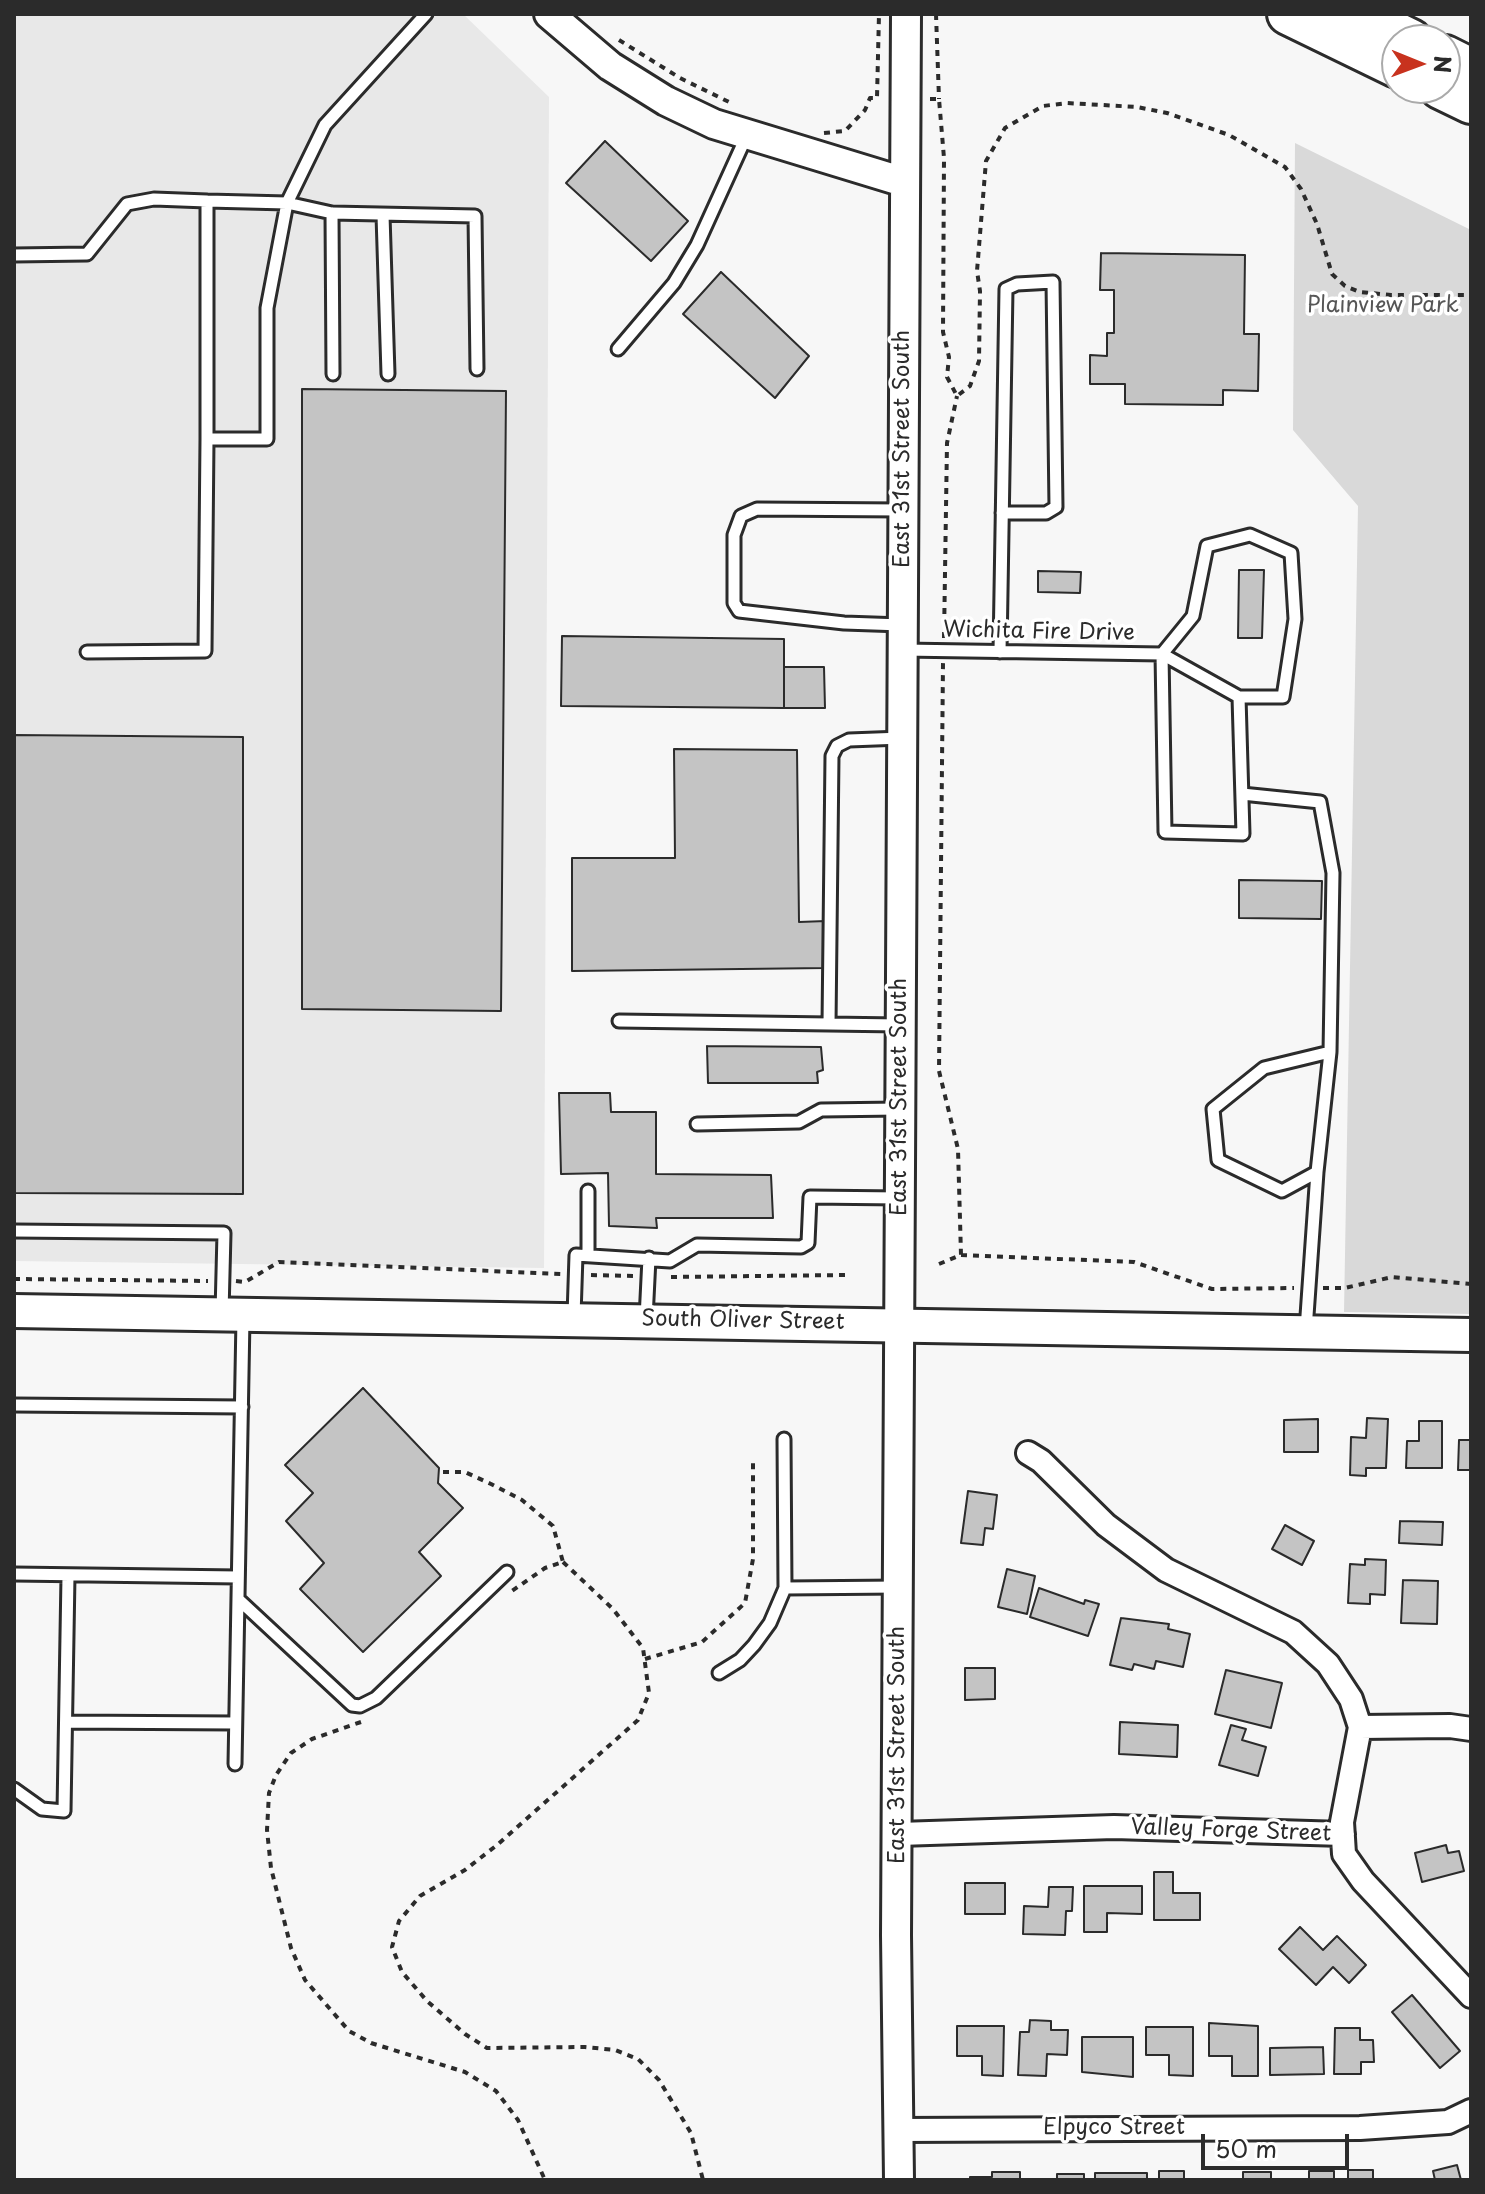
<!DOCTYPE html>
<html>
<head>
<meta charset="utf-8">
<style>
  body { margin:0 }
  #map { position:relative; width:1485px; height:2194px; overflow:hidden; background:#f7f7f7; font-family:"Playpen Sans",sans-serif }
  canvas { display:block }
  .frame { position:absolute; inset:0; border:16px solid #2b2b2b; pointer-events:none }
  .north { position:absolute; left:1381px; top:24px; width:80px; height:80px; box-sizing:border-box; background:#fff; border:2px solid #aaa; border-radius:50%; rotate:91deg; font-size:22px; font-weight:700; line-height:32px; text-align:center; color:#2b2b2b }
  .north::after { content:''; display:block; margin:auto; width:28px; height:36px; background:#c8321e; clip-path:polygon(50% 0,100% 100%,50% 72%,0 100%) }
  .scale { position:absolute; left:1201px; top:2134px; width:148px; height:36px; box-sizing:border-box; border:4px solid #2b2b2b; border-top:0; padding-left:10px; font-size:24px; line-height:28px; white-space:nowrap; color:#2b2b2b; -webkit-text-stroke:6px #fff; paint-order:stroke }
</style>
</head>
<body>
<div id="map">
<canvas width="1485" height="2194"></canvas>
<div class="frame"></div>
<div class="north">N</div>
<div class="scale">50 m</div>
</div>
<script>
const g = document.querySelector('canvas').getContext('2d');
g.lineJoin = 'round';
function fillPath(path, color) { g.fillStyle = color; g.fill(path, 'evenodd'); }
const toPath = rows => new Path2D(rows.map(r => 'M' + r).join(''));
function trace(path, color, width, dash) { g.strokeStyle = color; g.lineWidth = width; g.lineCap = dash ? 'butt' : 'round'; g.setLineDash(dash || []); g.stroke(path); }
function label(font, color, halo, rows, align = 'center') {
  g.font = font + ' "Playpen Sans",sans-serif'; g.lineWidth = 7; g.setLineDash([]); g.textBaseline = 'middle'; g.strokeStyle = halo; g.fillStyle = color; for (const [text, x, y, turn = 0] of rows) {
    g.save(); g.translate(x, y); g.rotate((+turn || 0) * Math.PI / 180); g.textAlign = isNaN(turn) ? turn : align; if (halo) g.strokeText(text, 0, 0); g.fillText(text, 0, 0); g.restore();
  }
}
fillPath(toPath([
  [14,14,463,14,549,97,544,1268,14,1261]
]), '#e8e8e8');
fillPath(toPath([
  [1295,143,1471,230,1471,1314,1344,1312,1358,506,1293,430]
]), '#d9d9d9');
const building = toPath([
  [605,141,688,221,651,261,566,183,605,141],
  [1101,253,1245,255,1244,334,1259,334,1258,391,1223,390,1223,405,1125,404,1125,384,1090,384,1090,355,1107,356,1107,333,1114,333,1114,290,1100,290,1101,253],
  [721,272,809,356,775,398,683,314,721,272],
  [302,389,506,391,501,1011,302,1009,302,389],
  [1239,570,1264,570,1262,638,1238,638,1239,570],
  [1038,571,1081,572,1080,593,1038,592,1038,571],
  [562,636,784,639,784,708,561,706,562,636],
  [784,667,824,667,825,708,784,708,784,667],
  [14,735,243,737,243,1194,14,1193,14,735],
  [674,749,797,750,799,922,826,921,826,968,572,971,572,858,675,858,674,749],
  [1239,880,1322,881,1321,919,1239,918,1239,880],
  [707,1046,821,1047,823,1070,817,1072,818,1083,708,1083,707,1046],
  [559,1093,610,1093,611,1112,656,1112,656,1174,771,1175,773,1218,656,1218,657,1228,609,1226,608,1173,561,1174,559,1093],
  [363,1388,439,1468,438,1483,463,1508,419,1552,441,1576,363,1652,300,1589,324,1563,286,1521,313,1493,285,1465,363,1388],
  [1367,1418,1388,1419,1386,1468,1366,1468,1366,1476,1350,1475,1351,1437,1366,1438,1367,1418],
  [1318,1419,1318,1452,1284,1452,1284,1420,1318,1419],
  [1419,1421,1442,1421,1442,1468,1406,1468,1407,1441,1419,1441,1419,1421],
  [1459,1440,1471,1440,1471,1470,1458,1470,1459,1440],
  [968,1491,997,1495,993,1529,985,1528,983,1545,961,1543,968,1491],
  [1400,1521,1443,1522,1442,1545,1399,1543,1400,1521],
  [1285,1525,1314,1541,1302,1565,1272,1549,1285,1525],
  [1365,1559,1386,1560,1385,1595,1370,1594,1370,1604,1348,1603,1350,1564,1365,1565,1365,1559],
  [1007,1569,1035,1576,1027,1614,998,1607,1007,1569],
  [1403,1580,1438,1581,1437,1624,1401,1623,1403,1580],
  [1039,1588,1084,1604,1085,1600,1099,1604,1088,1636,1030,1617,1039,1588],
  [1121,1618,1169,1624,1168,1629,1190,1634,1183,1667,1156,1661,1154,1669,1134,1664,1132,1670,1110,1665,1121,1618],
  [965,1668,995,1668,995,1699,965,1700,965,1668],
  [1226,1670,1282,1683,1271,1728,1215,1714,1226,1670],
  [1120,1722,1178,1725,1177,1757,1119,1754,1120,1722],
  [1231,1725,1246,1729,1242,1740,1266,1747,1258,1776,1219,1765,1231,1725],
  [1446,1845,1448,1853,1459,1851,1464,1871,1422,1882,1415,1853,1446,1845],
  [1154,1872,1173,1872,1173,1893,1200,1893,1200,1920,1154,1920,1154,1872],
  [965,1883,1005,1883,1005,1914,965,1914,965,1883],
  [1084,1886,1142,1886,1142,1914,1107,1913,1107,1932,1084,1932,1084,1886],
  [1049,1887,1073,1887,1072,1911,1066,1911,1065,1935,1023,1934,1024,1906,1048,1907,1049,1887],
  [1300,1927,1323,1950,1337,1936,1366,1965,1349,1983,1333,1967,1316,1985,1279,1949,1300,1927],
  [1412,1995,1460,2051,1440,2068,1392,2012,1412,1995],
  [1030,2020,1051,2021,1051,2030,1068,2030,1067,2055,1047,2054,1046,2076,1018,2075,1020,2032,1029,2032,1030,2020],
  [1209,2023,1258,2026,1258,2076,1232,2076,1232,2056,1209,2056,1209,2023],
  [957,2026,1004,2026,1003,2076,982,2075,982,2056,957,2056,957,2026],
  [1146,2027,1193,2027,1193,2076,1169,2075,1169,2055,1146,2055,1146,2027],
  [1335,2028,1360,2028,1360,2040,1373,2040,1374,2062,1361,2062,1361,2074,1334,2074,1335,2028],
  [1082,2037,1133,2037,1133,2077,1082,2072,1082,2037],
  [1323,2047,1324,2074,1270,2075,1270,2048,1323,2047],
  [1457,2165,1461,2180,1435,2180,1433,2171,1457,2165],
  [1348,2170,1373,2170,1373,2180,1348,2180,1348,2170],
  [1159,2171,1184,2171,1184,2180,1159,2180,1159,2171],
  [1309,2171,1334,2171,1334,2180,1309,2180,1309,2171],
  [992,2172,1020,2172,1020,2180,970,2180,970,2177,992,2177,992,2172],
  [1243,2172,1271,2172,1271,2180,1243,2180,1243,2172],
  [1095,2173,1147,2173,1147,2180,1095,2180,1095,2173],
  [1057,2174,1084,2174,1084,2180,1057,2180,1057,2174]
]);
fillPath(building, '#c4c4c4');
trace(building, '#2b2b2b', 2);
const service = toPath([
  [426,14,325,125,287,203,332,213,475,216,477,369],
  [207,201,287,203,267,308,267,439,207,439,207,201],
  [332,213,333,374],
  [383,215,388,374],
  [14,255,87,254,127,204,154,199,207,201],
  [618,349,674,283,697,245,747,135],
  [902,625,844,623,739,611,734,603,734,535,741,516,757,509,902,510],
  [903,650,1162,654,1193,616,1207,546,1250,535,1291,553,1295,619,1283,697,1239,697],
  [87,652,205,651,207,439],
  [1000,652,1006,289,1017,284,1053,282,1056,507,1046,513,1002,513],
  [1162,654,1239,697,1243,834,1165,832,1162,654],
  [1242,794,1320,802,1333,873,1330,1052,1264,1068,1213,1109,1218,1160,1282,1191,1317,1172,1306,1330],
  [619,1021,899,1025],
  [829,1024,832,756,837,746,849,740,902,738],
  [697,1124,799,1122,821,1110,899,1109],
  [1317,1172,1330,1052],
  [14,1231,224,1233,222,1313],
  [588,1255,588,1191],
  [574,1316,576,1255,670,1261,697,1245,801,1247,808,1243,810,1197,900,1198],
  [646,1319,649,1258],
  [14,1405,242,1407],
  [784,1439,785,1588,899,1587],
  [14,1574,238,1577],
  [238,1599,352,1705,360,1706,376,1698,507,1572],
  [719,1673,740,1660,754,1645,770,1623,785,1588],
  [66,1722,235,1723],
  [235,1764,243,1318],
  [14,1789,42,1809,64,1811,68,1576]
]);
const minor = toPath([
  [1028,1453,1041,1461,1106,1525,1166,1570,1293,1632,1328,1664,1351,1699,1360,1727,1342,1822,1344,1854,1363,1881,1471,1996],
  [1360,1727,1450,1726,1471,1729],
  [899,1834,1114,1827,1343,1834],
  [899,2130,1360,2128,1448,2122,1471,2111]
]);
const tertiary = toPath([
  [549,14,610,66,666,101,714,124,904,182],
  [899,2180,896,1935,906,14]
]);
const secondary = toPath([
  [14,1311,1471,1335]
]);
const motorway = toPath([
  [1288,14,1397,67],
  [1358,14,1411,40],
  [1445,56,1471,69],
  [1440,88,1471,103]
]);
trace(service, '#2b2b2b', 17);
trace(minor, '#2b2b2b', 28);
trace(tertiary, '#2b2b2b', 34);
trace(secondary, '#2b2b2b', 38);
trace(motorway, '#2b2b2b', 46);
trace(toPath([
  [936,14,939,99],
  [619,40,680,78,729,102],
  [930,99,939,99,944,158,943,332,949,357,947,377,957,396,970,386,979,361,980,291,977,271,986,161,1005,128,1043,106,1067,103,1137,107,1167,113,1229,135,1285,167,1301,189,1317,224,1332,274,1345,286,1360,292,1391,295,1471,295],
  [824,133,845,131,865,110,870,98,877,98,879,14],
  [944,638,947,443,957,396],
  [961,1255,1134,1262,1212,1289,1294,1288],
  [939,1264,961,1255,958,1149,939,1071,943,663],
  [591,1275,634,1276],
  [671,1277,845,1275],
  [14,1279,208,1281],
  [236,1281,245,1282,279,1262,562,1274],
  [1323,1288,1345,1288,1392,1277,1471,1284],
  [443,1472,465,1472,491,1484,522,1500,553,1526,563,1562,545,1568,509,1593],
  [563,1562,613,1609,643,1648,649,1693,638,1720,497,1845,465,1870,420,1896,399,1921,392,1947,402,1972,427,2001,465,2034,487,2048,585,2047,615,2050,638,2059,659,2080,691,2133,703,2180],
  [645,1659,702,1642,745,1603,753,1559,753,1459],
  [361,1722,312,1739,291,1753,276,1775,269,1793,267,1830,271,1868,291,1948,305,1980,349,2031,371,2043,465,2072,496,2091,518,2120,545,2180]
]), '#2b2b2b', 4, [6, 6]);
trace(service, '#fff', 11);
trace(minor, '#fff', 22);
trace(tertiary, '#fff', 28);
trace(secondary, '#fff', 32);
trace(motorway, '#fff', 40);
label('22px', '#565656', '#fff', [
  ["Plainview Park",1383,306]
]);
label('22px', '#2b2b2b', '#fff', [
  ["East 31st Street South",903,449,-90],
  ["Wichita Fire Drive",1039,632,1],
  ["East 31st Street South",900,1097,-90],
  ["South Oliver Street",743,1321,1],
  ["East 31st Street South",898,1745,-90],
  ["Valley Forge Street",1231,1831,2],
  ["Elpyco Street",1114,2128]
]);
</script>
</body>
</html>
